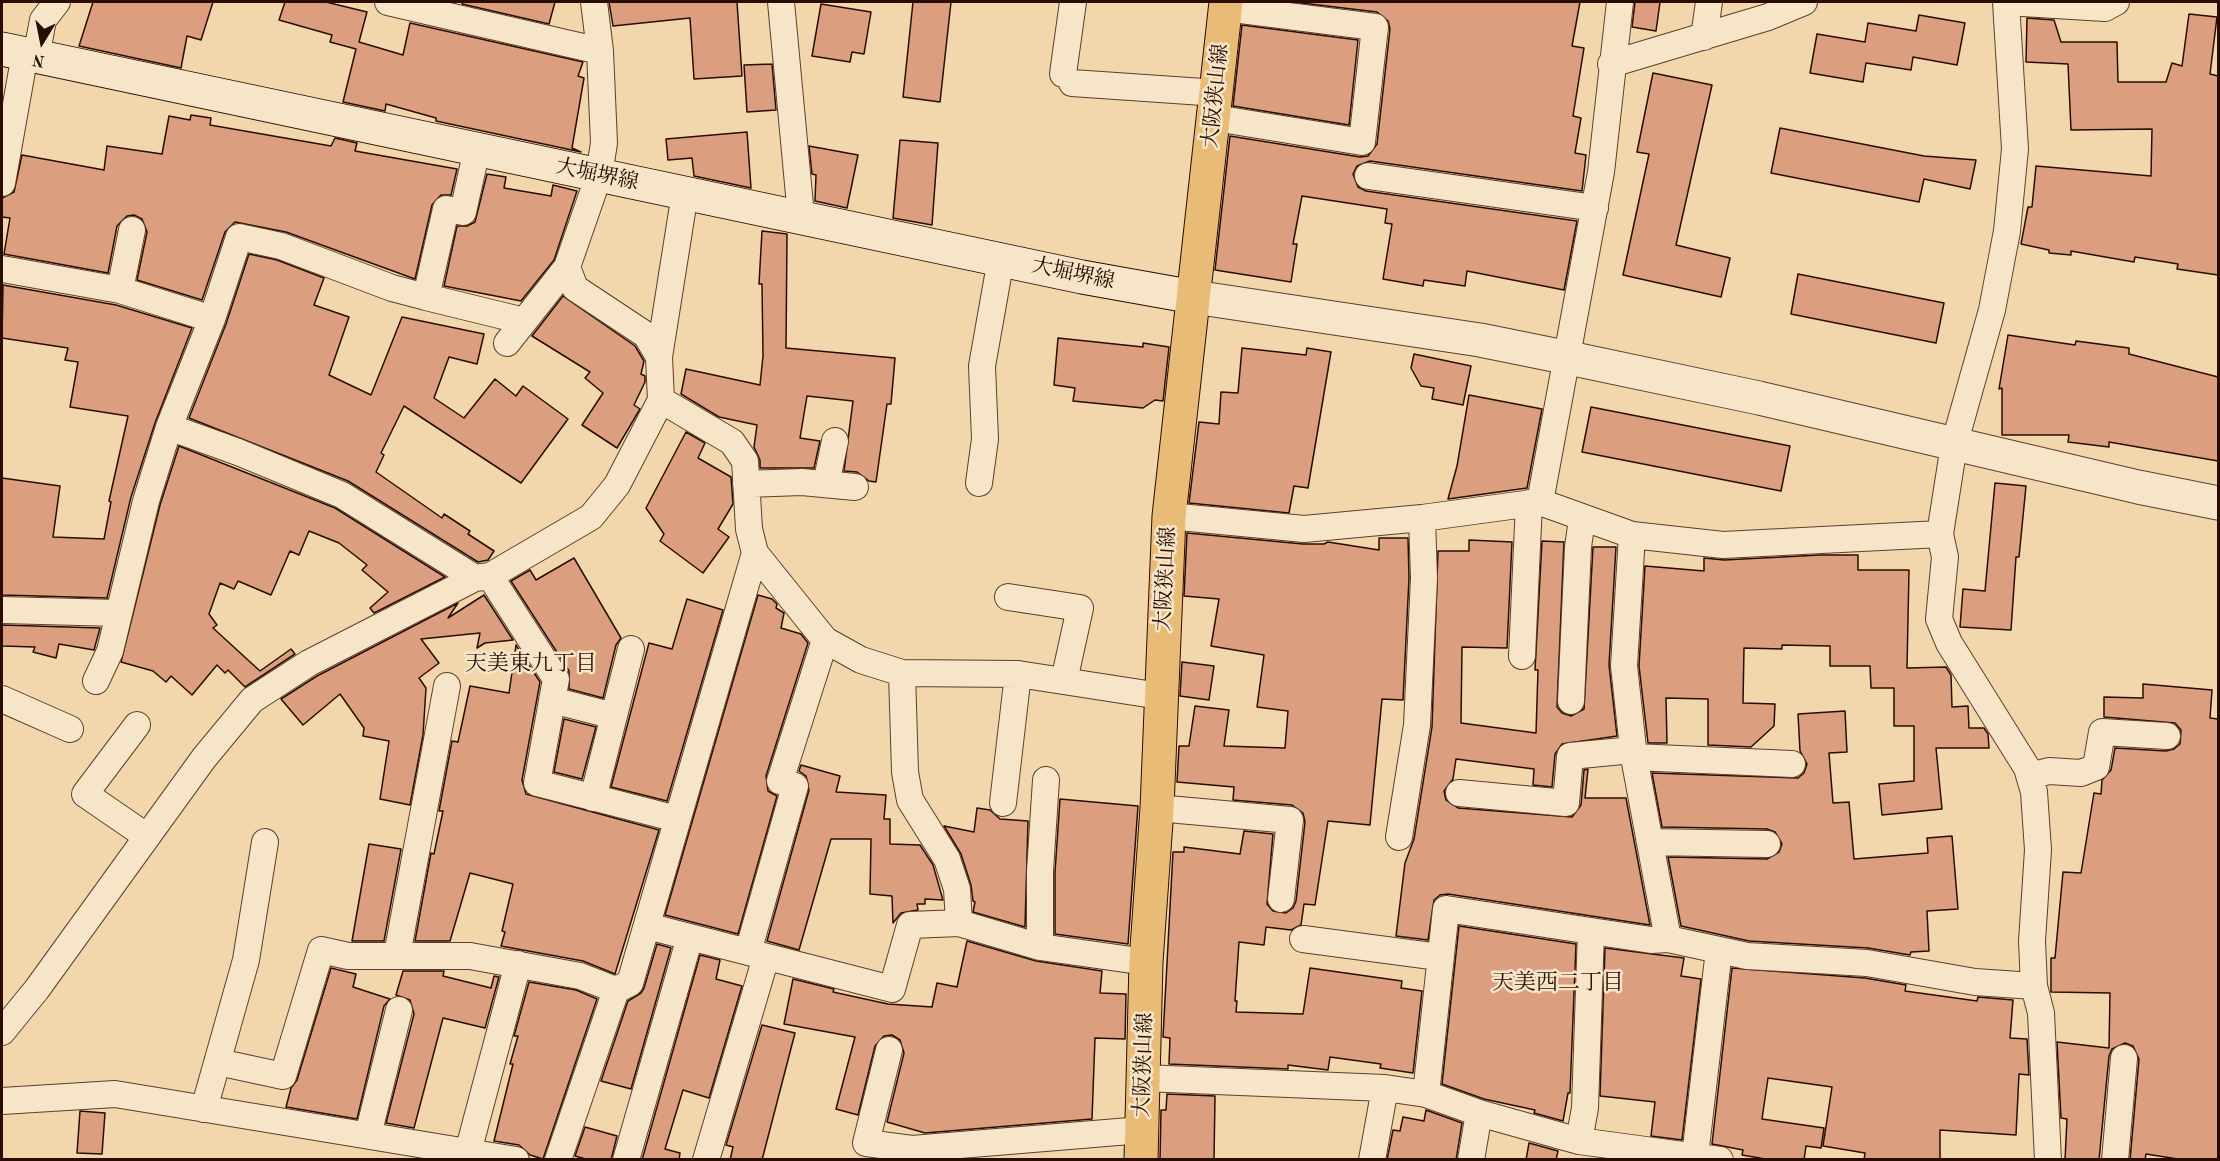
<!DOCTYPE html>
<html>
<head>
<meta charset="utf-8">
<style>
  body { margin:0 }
  #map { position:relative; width:2220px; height:1161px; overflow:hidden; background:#f1d7ab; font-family:"Old Standard TT",serif }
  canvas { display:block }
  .frame { position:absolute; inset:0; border:3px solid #2a0c02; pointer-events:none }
  .north { position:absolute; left:12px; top:12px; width:60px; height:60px; -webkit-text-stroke:4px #f6e5c8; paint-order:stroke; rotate:190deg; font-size:16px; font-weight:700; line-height:24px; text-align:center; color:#2a0c02 }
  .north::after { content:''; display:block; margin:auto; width:21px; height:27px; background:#2a0c02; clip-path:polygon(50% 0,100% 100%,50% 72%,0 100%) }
</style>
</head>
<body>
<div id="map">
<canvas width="2220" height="1161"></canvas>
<div class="frame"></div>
<div class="north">N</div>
</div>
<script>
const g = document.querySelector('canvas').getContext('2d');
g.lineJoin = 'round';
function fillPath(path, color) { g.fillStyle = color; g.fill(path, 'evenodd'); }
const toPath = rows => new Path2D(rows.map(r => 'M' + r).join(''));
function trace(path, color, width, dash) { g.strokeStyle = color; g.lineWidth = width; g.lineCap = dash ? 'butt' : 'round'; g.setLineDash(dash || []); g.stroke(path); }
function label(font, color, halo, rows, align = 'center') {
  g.font = font + ' "Old Standard TT","Noto Serif JP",serif'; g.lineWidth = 5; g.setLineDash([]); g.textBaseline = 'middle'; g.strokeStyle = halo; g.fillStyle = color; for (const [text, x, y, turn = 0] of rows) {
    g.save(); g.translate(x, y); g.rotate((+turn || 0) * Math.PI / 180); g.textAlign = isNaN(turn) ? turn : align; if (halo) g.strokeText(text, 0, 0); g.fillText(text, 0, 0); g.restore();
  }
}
const building = toPath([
  [93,2,213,2,201,40,187,36,181,68,79,46,93,2],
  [285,2,326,2,367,12,359,42,403,55,410,23,583,62,578,76,584,78,572,148,581,152,436,121,436,118,386,104,385,111,343,102,356,49,330,42,332,35,279,20,285,2],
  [463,2,555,2,549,24,462,4,463,2],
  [609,2,737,2,742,76,694,79,690,18,613,26,609,2],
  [913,2,951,2,940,102,903,97,913,2],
  [1293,2,1580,2,1572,46,1584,48,1573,116,1581,118,1575,153,1586,155,1582,191,1370,161,1357,166,1353,174,1358,187,1366,191,1577,221,1564,290,1467,271,1465,286,1424,280,1423,286,1383,279,1392,224,1385,223,1387,209,1302,196,1293,244,1297,244,1291,282,1215,270,1230,136,1360,157,1368,156,1377,144,1390,29,1388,21,1377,12,1293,2],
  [1635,2,1660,2,1656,31,1632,27,1635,2],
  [821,4,871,12,864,54,852,52,850,62,812,56,821,4],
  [2189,14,2217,17,2210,74,2218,76,2218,275,2177,269,2178,264,2135,257,2134,262,2071,251,2071,255,2049,253,2049,250,2021,244,2028,207,2032,207,2036,166,2151,176,2152,129,2071,130,2068,64,2026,62,2027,18,2054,20,2061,42,2117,42,2118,82,2166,82,2172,63,2182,66,2189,14],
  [1919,15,1965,23,1957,65,1913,57,1911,70,1866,63,1863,82,1810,73,1817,34,1865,42,1868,23,1916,31,1919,15],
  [1242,25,1358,40,1349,125,1233,106,1242,25],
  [772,64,776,110,747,112,744,65,772,64],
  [1653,73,1712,85,1676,245,1730,258,1721,297,1623,275,1649,154,1637,152,1653,73],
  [191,115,211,118,210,125,331,146,335,138,357,143,355,151,457,169,451,195,441,195,432,205,415,279,286,232,235,222,225,232,202,300,137,280,147,232,142,219,134,215,127,216,117,226,108,273,4,254,10,218,2,217,2,198,14,192,22,155,104,170,107,146,162,154,169,116,190,120,191,115],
  [1780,128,1924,156,1976,160,1970,189,1924,179,1919,202,1771,173,1780,128],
  [747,132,751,188,694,176,692,158,668,160,666,139,747,132],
  [900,140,938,143,932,225,893,218,900,140],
  [809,146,858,155,847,208,815,201,816,175,812,174,809,146],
  [487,174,506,177,504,188,551,196,553,185,577,191,554,260,521,301,444,286,457,226,467,226,475,222,487,174],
  [762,231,787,234,786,348,895,358,891,404,887,404,876,482,869,481,857,472,844,471,853,401,807,396,800,438,820,441,814,468,760,468,760,460,754,447,757,425,719,417,681,394,686,369,760,385,763,356,762,284,759,284,762,231],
  [249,254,277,260,324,278,314,305,349,317,329,375,371,395,402,317,484,334,477,364,449,357,434,398,464,418,495,379,516,396,523,386,568,419,521,483,404,406,381,453,384,455,376,472,442,518,444,514,470,531,468,534,494,551,488,560,478,562,348,481,189,418,226,324,249,254],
  [1798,274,1944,303,1936,343,1791,314,1798,274],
  [3,285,116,305,192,328,155,423,131,497,107,598,2,595,2,478,60,486,53,537,104,539,111,502,109,501,128,416,70,407,78,362,65,360,68,348,2,338,3,285],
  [563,296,635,346,644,361,641,374,645,376,645,382,634,405,640,409,617,448,582,425,603,393,585,378,590,372,532,336,563,296],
  [2008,335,2075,345,2076,341,2129,348,2129,354,2218,377,2218,461,2109,442,2109,447,2068,442,2069,435,2002,435,2002,388,1999,389,2008,335],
  [1058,338,1143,347,1143,343,1169,347,1163,401,1155,400,1143,408,1073,401,1075,388,1054,385,1058,338],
  [1242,348,1306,355,1307,348,1331,352,1308,488,1294,486,1289,513,1189,503,1199,422,1219,424,1221,392,1238,393,1242,348],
  [1414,354,1471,366,1463,405,1432,399,1434,388,1421,386,1411,368,1414,354],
  [1469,395,1542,409,1527,488,1448,499,1457,466,1469,395],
  [1591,407,1790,446,1781,491,1582,452,1591,407],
  [686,432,705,443,698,458,731,477,733,504,718,529,729,537,703,573,660,541,664,534,646,508,686,432],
  [179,446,335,508,445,577,374,613,370,608,388,592,362,570,367,565,339,543,309,531,299,555,290,551,271,595,238,581,234,589,220,583,209,614,217,625,213,628,260,671,291,649,295,654,245,687,228,670,225,673,217,665,192,695,171,676,166,682,153,671,121,662,160,505,179,446],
  [1995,483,2026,486,2019,557,2016,557,2011,630,1960,627,1963,589,1985,591,1995,483],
  [1187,533,1303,544,1324,544,1328,542,1379,550,1379,538,1408,538,1409,578,1403,700,1382,699,1370,825,1328,821,1315,905,1304,904,1301,925,1291,930,1266,927,1264,945,1239,942,1235,1001,1237,1001,1236,1012,1303,1014,1310,968,1402,981,1401,988,1422,991,1413,1073,1380,1068,1381,1064,1330,1057,1328,1070,1288,1065,1288,1069,1169,1064,1170,1038,1163,1037,1173,852,1184,852,1184,847,1240,854,1244,831,1273,834,1267,904,1273,911,1286,913,1293,908,1296,901,1305,822,1303,813,1292,805,1233,800,1234,787,1177,782,1179,746,1189,746,1195,706,1229,710,1224,746,1285,748,1288,711,1257,707,1264,655,1211,646,1219,599,1184,596,1187,533],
  [1469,540,1512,542,1507,648,1462,647,1461,723,1536,733,1538,670,1535,670,1542,541,1564,542,1557,707,1562,713,1571,716,1584,709,1593,547,1616,547,1609,665,1617,736,1562,744,1555,754,1552,787,1533,785,1534,769,1456,759,1453,779,1444,791,1446,800,1458,808,1572,817,1581,805,1584,770,1588,769,1585,798,1626,798,1650,925,1448,894,1440,895,1434,900,1428,940,1396,936,1405,863,1414,839,1432,727,1438,551,1469,551,1469,540],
  [1820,555,1858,555,1858,570,1909,570,1907,668,1946,667,1951,675,1952,707,1968,706,1969,728,1984,728,1988,734,1989,748,1936,748,1942,809,1882,815,1879,784,1914,781,1914,726,1894,726,1894,688,1871,688,1870,666,1830,666,1830,646,1782,645,1782,649,1744,648,1743,703,1775,704,1774,726,1751,747,1708,745,1708,699,1666,698,1667,743,1648,743,1639,666,1645,566,1704,571,1704,558,1724,560,1820,555],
  [574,558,621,638,616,645,603,698,569,689,569,671,511,581,530,570,536,580,574,558],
  [484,595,513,640,485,643,477,648,480,633,421,639,439,663,419,678,426,688,423,735,410,805,380,799,389,741,363,736,364,728,340,694,303,725,281,699,317,676,458,603,448,618,484,595],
  [758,595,772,599,777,604,776,608,784,613,781,628,801,634,808,643,766,776,768,791,777,796,738,934,665,915,758,595],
  [687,599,723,610,667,801,611,787,649,643,672,649,687,599],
  [2,625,100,628,94,650,59,644,56,658,33,652,35,647,2,646,2,625],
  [516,645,540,682,522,780,526,794,659,830,615,974,583,961,501,946,505,932,502,931,513,884,470,873,450,941,415,941,431,853,434,854,443,811,439,811,452,741,458,742,470,686,509,693,516,645],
  [1182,662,1214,666,1209,700,1180,696,1182,662],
  [2143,684,2212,690,2210,718,2218,719,2218,1160,2184,1160,2146,1154,2145,1160,2130,1160,2139,1059,2133,1046,2125,1043,2112,1049,2109,1056,2099,1160,2065,1160,2067,1119,2061,1118,2057,1042,2109,1048,2110,993,2051,992,2051,958,2055,958,2063,872,2081,873,2094,793,2101,794,2102,780,2111,770,2115,748,2166,751,2174,749,2180,744,2181,730,2175,723,2104,717,2104,697,2143,698,2143,684],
  [1845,711,1847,752,1829,753,1833,803,1849,802,1854,859,1928,853,1927,838,1952,836,1958,909,1927,911,1929,951,1911,952,1910,955,1868,948,1749,941,1681,926,1668,857,1767,859,1779,852,1782,844,1775,832,1767,829,1662,827,1652,773,1798,778,1804,773,1807,764,1800,751,1798,714,1845,711],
  [564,719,596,727,582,779,554,772,564,719],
  [801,765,840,776,836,792,886,795,884,819,890,819,890,844,920,845,933,865,943,900,925,899,925,904,917,904,918,910,901,913,893,923,892,896,870,894,871,839,831,839,799,950,767,941,809,790,806,776,799,771,801,765],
  [1060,799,1138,806,1128,944,1055,934,1055,872,1060,799],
  [977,808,990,810,1000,819,1028,821,1025,927,973,912,975,902,973,901,971,885,961,854,944,826,974,832,977,808],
  [369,844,401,849,384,941,352,941,369,844],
  [1459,926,1576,944,1570,1093,1568,1093,1563,1121,1534,1113,1535,1110,1484,1099,1442,1084,1459,926],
  [967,941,1036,961,1102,971,1100,993,1126,994,1125,1039,1095,1038,1092,1119,925,1133,887,1122,904,1053,900,1040,892,1035,884,1036,875,1046,858,1115,836,1109,855,1037,784,1024,793,979,834,989,833,992,888,1004,932,1007,937,983,957,987,967,941],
  [657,944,671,948,631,1089,601,1081,628,1001,641,993,644,988,657,944],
  [1605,948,1684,958,1681,976,1701,979,1682,1140,1651,1136,1655,1102,1600,1096,1605,948],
  [700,955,720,960,716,979,742,986,709,1098,683,1090,665,1149,680,1153,679,1160,642,1160,700,955],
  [331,968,356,974,353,987,390,999,384,1006,357,1119,286,1107,291,1088,297,1080,331,968],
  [1732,968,1865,978,1906,985,1905,991,1977,1001,1978,997,2013,1000,2010,1038,2027,1039,2029,1075,2019,1074,2016,1135,1940,1130,1940,1160,1864,1160,1865,1153,1823,1146,1832,1087,1768,1078,1762,1119,1824,1128,1821,1148,1806,1146,1804,1160,1771,1160,1742,1155,1743,1150,1712,1144,1732,968],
  [403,971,444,971,443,976,491,988,494,976,499,977,485,1028,443,1018,414,1128,386,1123,414,1014,410,1000,396,995,403,971],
  [529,982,576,990,597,999,543,1159,530,1155,519,1145,494,1141,513,1064,510,1064,518,1036,514,1036,529,982],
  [762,1025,795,1033,762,1160,730,1160,733,1147,726,1145,762,1025],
  [1167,1094,1215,1096,1214,1160,1160,1160,1161,1110,1166,1110,1167,1094],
  [1426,1110,1462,1123,1456,1160,1387,1160,1393,1130,1400,1131,1403,1117,1424,1121,1426,1110],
  [80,1111,105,1113,102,1154,77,1153,80,1111],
  [585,1127,617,1136,611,1160,589,1160,575,1156,585,1127],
  [1529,1143,1558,1151,1556,1160,1526,1160,1529,1143]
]);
fillPath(building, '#db9f7f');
trace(building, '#2a0c02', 1.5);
const minor = toPath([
  [388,2,600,51],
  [781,2,801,216],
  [1704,37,1709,2],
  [36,57,43,20,57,2],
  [1611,64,1768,17,1804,2],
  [1063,74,1073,2],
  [1072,83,1218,93],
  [1215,118,1362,142,1375,27,1225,8],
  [1368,176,1595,208],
  [2,183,25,54],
  [2,269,120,290,212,319],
  [120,290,132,230],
  [426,297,524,321],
  [507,343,567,267],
  [659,357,685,193],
  [661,400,732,442,745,461,749,529,755,553,825,640,861,660,902,673,1018,674,1160,696],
  [169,427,238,452,342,495,475,578],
  [979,483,985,439,982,366,1001,259],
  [746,484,802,482,855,487],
  [826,484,835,441],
  [1540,502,1601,172,1620,2],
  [1169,516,1304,529,1422,518,1540,502,1632,535,1624,666,1634,757,1668,939],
  [1632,535,1723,545,1940,534],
  [490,576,556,679,537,783,677,819],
  [1008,597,1080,608,1064,681],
  [2,610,117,613],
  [1522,656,1529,503],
  [902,673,905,772,910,800,947,859,957,889,959,923],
  [96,681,110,651,146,501,169,427,212,319,239,237,281,246,392,288,426,297,446,209,463,212,477,149],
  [2,699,70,729],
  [552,700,614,716],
  [1571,701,1578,547,1582,519],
  [137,725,85,794,146,836],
  [1634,757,1792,764],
  [2030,776,2049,771,2081,773,2096,767,2102,732,2167,736],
  [1459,793,1566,803,1570,756,1633,750],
  [593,798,631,649],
  [1003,803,1018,674],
  [1157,808,1290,820,1281,899],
  [1399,837,1417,725,1424,578,1422,518],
  [1650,842,1767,844],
  [647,926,892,989,910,925,959,923,1040,947,1146,962],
  [1303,939,1439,957],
  [1040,947,1040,871,1046,780],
  [748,952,795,786,780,781,825,640],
  [397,955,447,686],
  [2,1032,37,989,204,758,252,700,309,663,475,578,490,576,591,517,617,485,661,400,659,357,646,335,575,288,567,267,599,175,604,143,600,51,594,2],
  [889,1050,866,1143,912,1149,1142,1130],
  [218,1062,283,1076,321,950,348,956,470,956,580,976,616,990],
  [1143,1078,1385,1088,1426,1094,1479,1113,1579,1141,1720,1160],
  [1426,1094,1446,909,1591,931],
  [2,1101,115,1094,516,1160],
  [204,1109,246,960,265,842],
  [368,1135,399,1010],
  [1579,1141,1585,1108,1591,931,1651,940,1668,939,1747,956,1867,963,1975,982,2034,986],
  [468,1152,518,964],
  [1695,1156,1719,950],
  [558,1160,616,990,630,983,755,553],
  [626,1160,690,937],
  [706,1160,766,957],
  [1372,1160,1385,1088],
  [1471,1160,1479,1113],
  [2048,1160,2041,1013,2034,986,2032,941,2038,850,2034,792,2027,768,1949,643,1939,619,1945,557,1940,534,1954,445,1992,310,2007,231,2015,149,2006,2,2105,8,2116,2],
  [2115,1160,2124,1058]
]);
const tertiary = toPath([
  [1194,297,1480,340,1569,358,1759,398,2138,487,2218,503]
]);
const secondary = toPath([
  [2,49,1082,277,1194,297]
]);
const primary = toPath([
  [1141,1160,1146,962,1157,808,1169,516,1226,2]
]);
trace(minor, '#5c3f2c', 28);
trace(tertiary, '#5c3f2c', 35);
trace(secondary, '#2a0c02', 35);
trace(primary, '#2a0c02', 35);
trace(minor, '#f6e5c8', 26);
trace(tertiary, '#f6e5c8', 33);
trace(secondary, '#f6e5c8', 33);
trace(primary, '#e8bc76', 33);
label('21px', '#2a0c02', '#f6e5c8', [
  ["大阪狭山線",1216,96,-84],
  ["大堀堺線",597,175,12],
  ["大堀堺線",1073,274,12],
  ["大阪狭山線",1166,579,-87],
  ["大阪狭山線",1144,1065,-88]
]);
label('22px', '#2a0c02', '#f6e5c8', [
  ["天美東九丁目",531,664],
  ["天美西二丁目",1558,983]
]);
</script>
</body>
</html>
